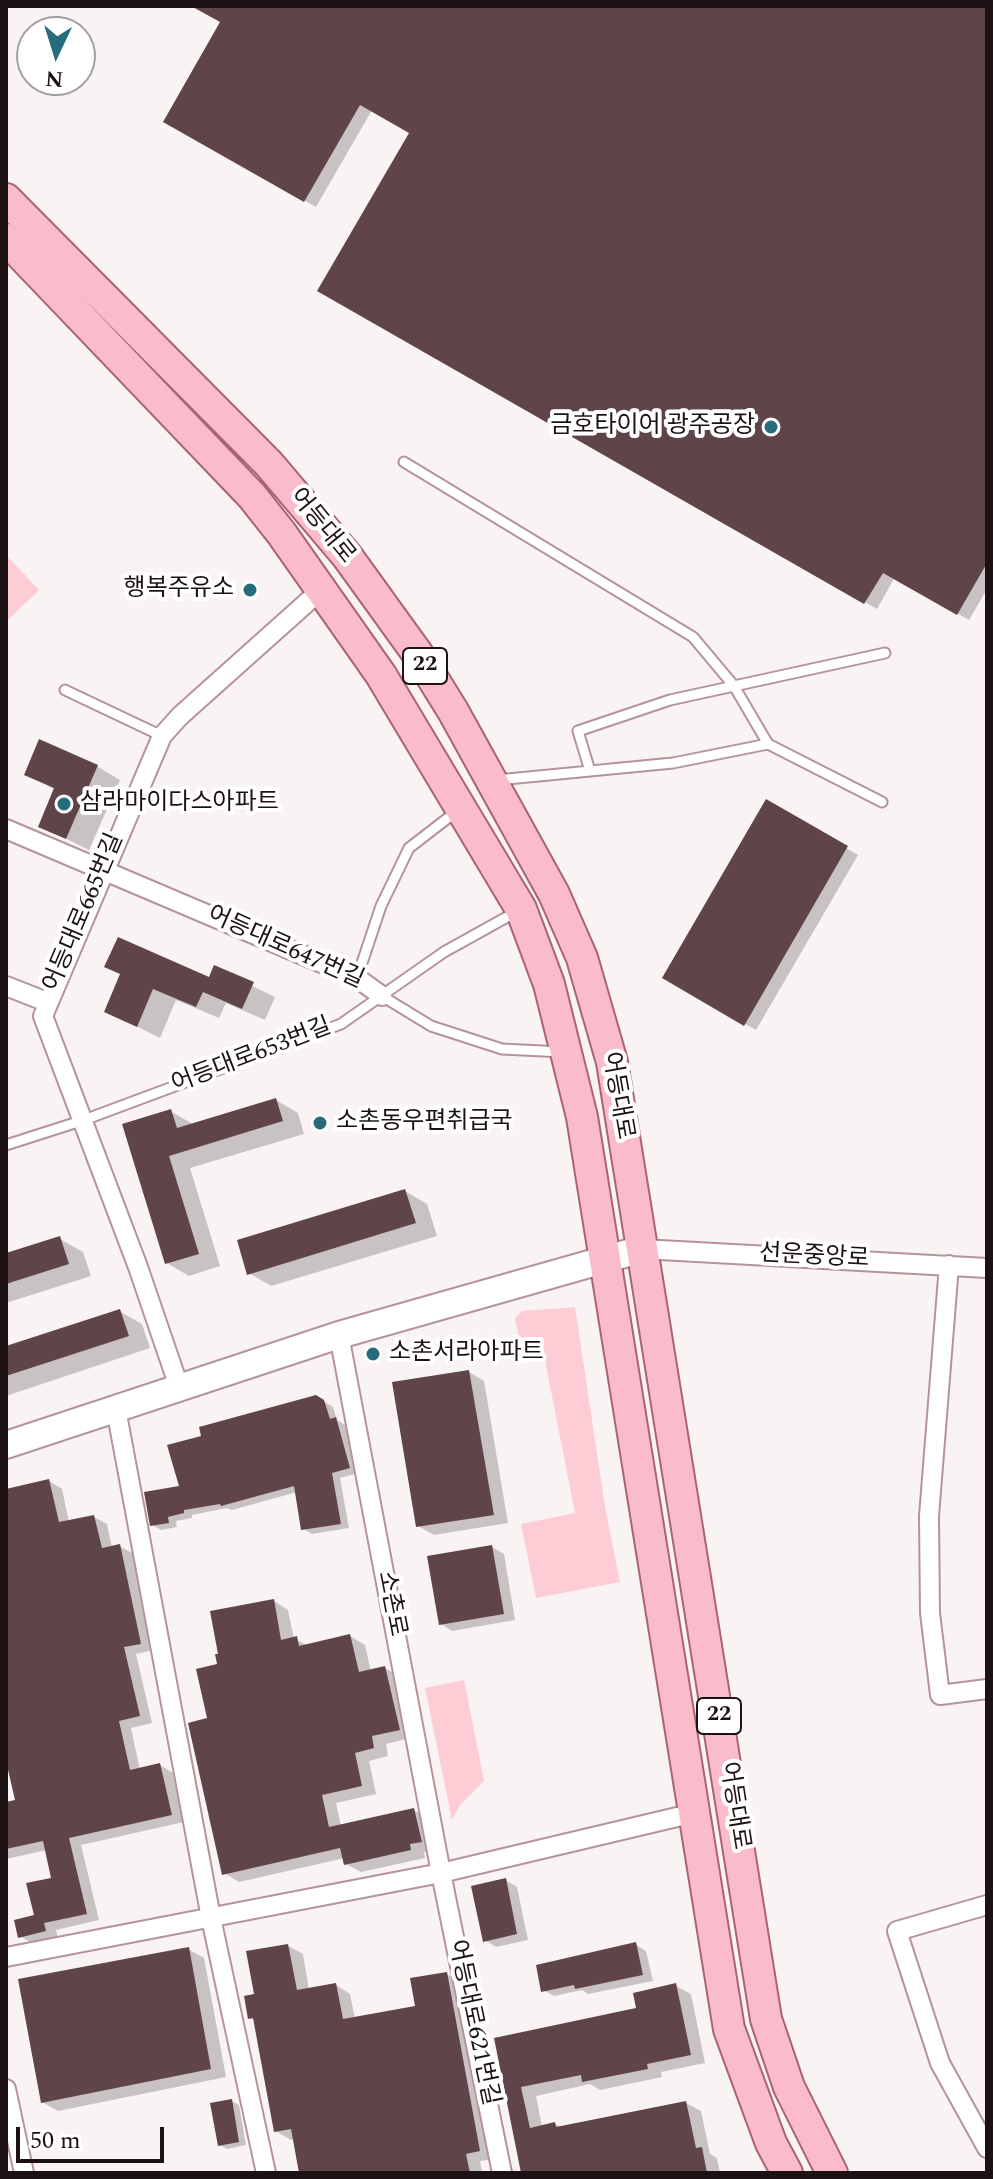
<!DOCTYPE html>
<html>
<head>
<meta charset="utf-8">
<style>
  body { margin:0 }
  #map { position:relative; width:993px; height:2179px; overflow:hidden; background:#faf3f4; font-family:Spectral,serif }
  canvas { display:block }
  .frame { position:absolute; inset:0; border:8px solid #1c1113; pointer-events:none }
  .north { position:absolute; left:16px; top:16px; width:80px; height:80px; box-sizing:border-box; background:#fff; border:2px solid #a4a0a1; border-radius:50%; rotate:184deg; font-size:22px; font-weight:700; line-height:32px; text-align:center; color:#1c1113 }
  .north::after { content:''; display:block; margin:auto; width:28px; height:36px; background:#276c7c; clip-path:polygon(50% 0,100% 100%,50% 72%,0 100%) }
  .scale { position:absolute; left:16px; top:2127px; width:148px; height:36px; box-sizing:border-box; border:4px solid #1c1113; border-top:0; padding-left:10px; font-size:24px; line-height:28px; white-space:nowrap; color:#1c1113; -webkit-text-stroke:6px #fff; paint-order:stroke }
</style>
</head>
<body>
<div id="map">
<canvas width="993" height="2179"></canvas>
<div class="frame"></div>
<div class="north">N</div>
<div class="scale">50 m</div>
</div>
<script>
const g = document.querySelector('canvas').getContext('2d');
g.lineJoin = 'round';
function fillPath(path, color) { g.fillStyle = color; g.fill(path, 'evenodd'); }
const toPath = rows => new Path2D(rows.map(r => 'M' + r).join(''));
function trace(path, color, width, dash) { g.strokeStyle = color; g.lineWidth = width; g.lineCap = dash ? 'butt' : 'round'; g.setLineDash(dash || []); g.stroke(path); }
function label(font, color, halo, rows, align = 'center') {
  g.font = font + ' Spectral,"Noto Sans KR",serif'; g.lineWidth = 8; g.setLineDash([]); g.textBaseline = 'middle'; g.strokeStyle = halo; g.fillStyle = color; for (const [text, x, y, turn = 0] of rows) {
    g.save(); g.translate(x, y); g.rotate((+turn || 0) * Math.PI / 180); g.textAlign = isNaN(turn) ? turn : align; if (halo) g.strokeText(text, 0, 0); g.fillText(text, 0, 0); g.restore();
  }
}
fillPath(toPath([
  [6,555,39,590,6,622],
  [575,1307,605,1507,620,1582,536,1598,521,1524,575,1513,543,1350,522,1354,515,1318,522,1311],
  [464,1680,484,1781,460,1805,452,1820,425,1688]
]), '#feccd5');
fillPath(toPath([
  [195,6,987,6,987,589,969,620,895,577,877,609,320,290,411,132,372,110,316,207,166,121,223,22],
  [40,742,98,767,120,780,89,850,40,826,56,790,26,774],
  [767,802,858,855,756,1030,665,978],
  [107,967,210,980,215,968,275,997,265,1020,226,1003,219,1018,176,1000,160,1038,106,1011,122,975],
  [276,1100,298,1113,304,1134,190,1168,220,1266,189,1276,167,1263,124,1125,170,1111,193,1124],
  [405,1191,427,1204,437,1236,271,1286,249,1273],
  [60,1239,83,1252,91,1276,6,1303,6,1255],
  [119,1311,142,1324,150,1348,6,1396,6,1348],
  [469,1372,484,1381,508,1523,434,1535,418,1526],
  [316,1397,333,1407,337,1420,345,1425,358,1473,340,1478,349,1528,312,1534,303,1529,297,1492,232,1510,227,1508,192,1515,192,1518,176,1521,177,1527,161,1530,152,1525,182,1487,204,1437],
  [49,1481,62,1489,69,1522,94,1517,107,1524,112,1548,119,1546,132,1553,153,1650,136,1654,152,1723,131,1728,140,1770,160,1765,173,1773,184,1822,81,1845,99,1920,56,1930,58,1938,33,1944,20,1936,36,1917,53,1879,47,1850,6,1859,6,1804,17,1801,10,1769,6,1770,6,1492],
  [492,1547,504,1554,515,1620,452,1631,441,1624],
  [274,1601,288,1610,294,1639,309,1646,350,1636,365,1645,371,1672,385,1668,400,1677,414,1737,386,1744,388,1756,369,1761,376,1794,336,1803,341,1826,414,1810,428,1819,435,1850,424,1852,425,1858,361,1872,346,1864,345,1858,239,1882,224,1873,209,1720,220,1666],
  [505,1880,517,1887,528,1940,496,1947,485,1940],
  [636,1945,646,1951,653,1981,588,1994,582,1990,554,1996,543,1990],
  [288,1946,303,1954,309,1990,336,1985,350,1994,355,2019,417,2008,446,1974,461,1982,493,2159,480,2161,482,2173,301,2173,294,2139,291,2140,276,2131,256,2021,250,2018,256,1996],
  [188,1949,204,1958,226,2077,58,2111,42,2102],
  [676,1986,691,1994,705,2063,661,2072,662,2077,600,2090,590,2084,536,2096,542,2127,555,2124,563,2128,686,2103,701,2111,710,2154,717,2158,720,2173,525,2173,496,2039,638,2010],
  [231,2101,239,2105,246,2145,227,2149,220,2145]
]), '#0003');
fillPath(toPath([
  [191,6,987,6,987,563,957,615,883,573,864,604,317,291,409,133,360,105,304,202,163,122,220,22],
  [39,739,98,765,66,839,38,827,54,788,24,775],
  [766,799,848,846,744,1026,662,978],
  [118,937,209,977,214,965,254,982,242,1009,203,992,196,1007,153,989,137,1027,104,1012,120,974,104,967],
  [276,1098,283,1121,169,1156,199,1254,165,1264,122,1124,171,1109,177,1128],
  [405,1189,416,1223,247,1275,237,1240],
  [60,1236,69,1264,6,1284,6,1253],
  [120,1309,129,1336,6,1376,6,1346],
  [469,1370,494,1515,416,1527,392,1382],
  [316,1395,324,1400,330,1419,336,1417,350,1468,332,1473,341,1524,301,1530,294,1486,221,1506,220,1504,184,1510,184,1513,168,1517,169,1523,150,1526,144,1492,179,1486,167,1445,201,1436,199,1427],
  [49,1479,59,1522,94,1515,102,1548,120,1544,141,1644,124,1647,140,1716,119,1721,130,1770,160,1763,172,1815,69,1838,87,1914,44,1923,46,1931,18,1938,14,1920,34,1915,26,1883,51,1878,43,1841,6,1849,6,1802,15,1800,6,1761,6,1489],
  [492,1545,504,1614,439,1625,427,1556],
  [274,1599,281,1640,297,1636,299,1646,350,1634,359,1672,385,1666,400,1730,372,1736,374,1748,355,1753,362,1786,322,1795,329,1827,414,1808,422,1842,410,1844,411,1850,344,1865,340,1848,222,1875,188,1723,207,1718,196,1669,217,1664,215,1654,218,1654,210,1611],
  [506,1878,517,1934,483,1942,471,1886],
  [636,1942,643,1975,575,1989,574,1985,541,1992,536,1965],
  [288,1944,297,1990,336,1983,343,2019,415,2006,410,1978,447,1972,480,2151,466,2154,470,2173,299,2173,291,2129,274,2132,253,2018,248,2019,244,1996,254,1994,246,1951],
  [189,1947,211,2069,41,2103,18,1979],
  [676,1983,691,2055,647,2064,648,2069,582,2082,581,2075,521,2087,530,2128,555,2122,556,2127,686,2101,696,2148,702,2147,707,2173,521,2173,494,2038,636,2008,633,1993],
  [232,2099,239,2142,218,2146,210,2103]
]), '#5f4449');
const lane = toPath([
  [404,462,693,637,734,686,768,744],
  [65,690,162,736],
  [590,771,578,731,670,700,885,653],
  [497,780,673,763,768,744,882,802],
  [357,978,381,906,409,848,457,811],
  [382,996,431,1026,502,1049,563,1052],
  [6,1145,84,1120,341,1024,444,952,516,912]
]);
const street = toPath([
  [6,829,357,978,382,996],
  [6,986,47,1002],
  [642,1249,987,1268],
  [949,1265,929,1516,930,1613,940,1695,987,1689],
  [339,1335,441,1873,502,2173],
  [179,1387,138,1267,43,1016,162,736,180,716,322,589],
  [116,1409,211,1918,266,2173],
  [987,1905,897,1931,940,2063,987,2148],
  [6,1957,441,1873,694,1813],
  [6,2089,24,2173]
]);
const secondary = toPath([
  [6,1445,339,1335,642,1249]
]);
const primary = toPath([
  [6,199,269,464,347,556,417,653,453,711,554,894,582,958,612,1062,766,2019,789,2087,832,2173],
  [6,239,252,496,282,534,381,675,521,909,549,984,582,1117,729,2029,771,2143,787,2173]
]);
trace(lane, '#b4949a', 13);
trace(street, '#b4949a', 22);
trace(secondary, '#b4949a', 30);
trace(primary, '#aa6373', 34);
trace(lane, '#fff', 9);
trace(street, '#fff', 18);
trace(secondary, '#fff', 26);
trace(primary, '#fabcca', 30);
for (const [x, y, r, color] of [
  [771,427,8,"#276c7c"],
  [250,590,8,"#276c7c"],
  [64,804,8,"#276c7c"],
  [320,1123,8,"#276c7c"],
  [373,1354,8,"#276c7c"]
]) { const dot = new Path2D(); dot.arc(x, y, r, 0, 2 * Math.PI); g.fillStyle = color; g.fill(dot); trace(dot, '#fff', 3); }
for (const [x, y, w] of [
  [425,666,44],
  [719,1716,44]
]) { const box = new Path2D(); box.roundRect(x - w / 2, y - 18, w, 36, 6); g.fillStyle = '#fff'; g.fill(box); trace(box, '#1c1113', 2); }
label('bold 22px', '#1c1113', null, [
  ["22",425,666],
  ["22",719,1716]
]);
label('24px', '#1c1113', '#fff', [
  ["금호타이어 광주공장",755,427,"right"],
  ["행복주유소",234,590,"right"],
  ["삼라마이다스아파트",80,804],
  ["소촌동우편취급국",336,1123],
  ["소촌서라아파트",389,1354]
], 'left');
label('24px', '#1c1113', '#fff', [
  ["어등대로",321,527,51],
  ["어등대로665번길",85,913,-67],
  ["어등대로647번길",285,949,24],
  ["어등대로653번길",252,1057,-21],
  ["어등대로",616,1096,80],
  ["선운중앙로",814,1258,3],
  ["소촌로",390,1604,79],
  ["어등대로",733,1806,81],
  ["어등대로621번길",472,2023,78]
]);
</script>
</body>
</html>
